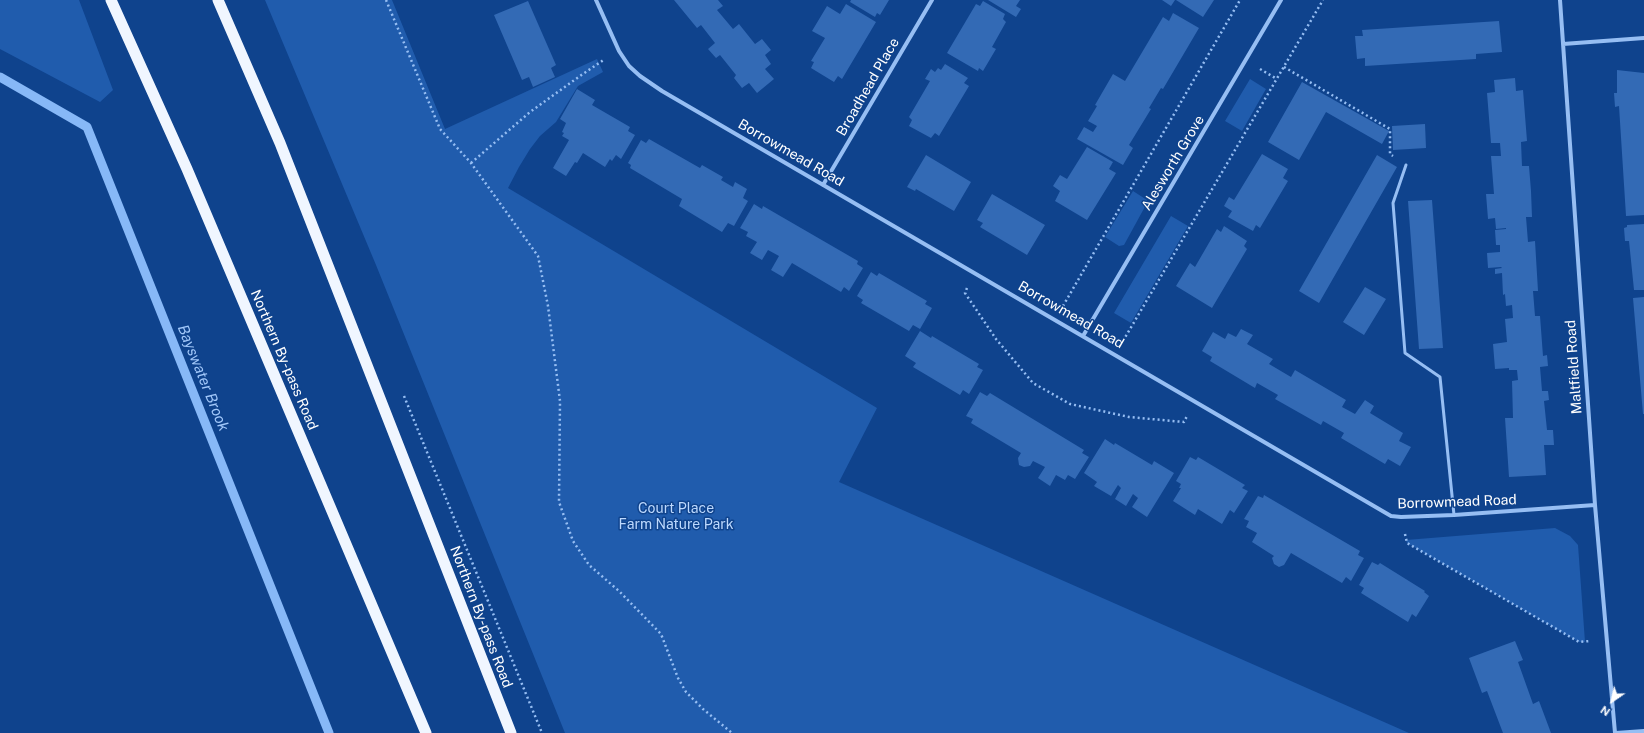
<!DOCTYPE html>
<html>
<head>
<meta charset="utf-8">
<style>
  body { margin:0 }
  #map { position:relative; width:1644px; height:733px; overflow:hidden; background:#0f438d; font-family:"Public Sans",sans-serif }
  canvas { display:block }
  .north { position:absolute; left:1592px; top:681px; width:40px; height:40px; -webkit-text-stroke:3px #0f438d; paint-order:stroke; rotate:214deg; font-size:11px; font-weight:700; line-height:16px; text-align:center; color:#fff }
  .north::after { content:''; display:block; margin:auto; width:14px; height:18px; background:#fff; clip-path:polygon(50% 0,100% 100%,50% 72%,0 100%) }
</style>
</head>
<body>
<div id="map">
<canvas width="1644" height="733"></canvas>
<div class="north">N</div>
</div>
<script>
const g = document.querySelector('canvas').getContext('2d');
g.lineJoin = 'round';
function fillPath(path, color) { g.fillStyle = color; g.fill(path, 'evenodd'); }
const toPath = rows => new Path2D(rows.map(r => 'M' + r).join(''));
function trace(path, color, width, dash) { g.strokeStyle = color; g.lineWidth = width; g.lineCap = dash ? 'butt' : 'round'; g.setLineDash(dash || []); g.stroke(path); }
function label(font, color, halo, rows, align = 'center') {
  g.font = font + ' "Public Sans",sans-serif'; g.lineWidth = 3; g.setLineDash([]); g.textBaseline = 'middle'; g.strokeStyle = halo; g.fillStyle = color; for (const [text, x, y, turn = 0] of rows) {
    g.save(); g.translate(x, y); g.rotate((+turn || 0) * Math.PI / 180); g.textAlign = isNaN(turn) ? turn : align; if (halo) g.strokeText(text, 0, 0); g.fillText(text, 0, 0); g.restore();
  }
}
fillPath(toPath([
  [0,0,79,0,113,90,100,102,0,49],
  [265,0,392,0,445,129,597,59,603,72,578,86,556,122,540,136,530,149,519,167,508,188,877,408,839,482,1409,733,565,733,376,265],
  [1250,79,1266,89,1242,131,1225,121],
  [1133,191,1147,200,1147,203,1124,245,1119,246,1105,237],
  [1171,216,1188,226,1131,323,1114,313],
  [1555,528,1570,536,1578,545,1585,642,1579,642,1407,543,1406,540]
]), '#205cad');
trace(toPath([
  [0,77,87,127,329,733]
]), '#87b8f7', 9);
fillPath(toPath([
  [674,0,718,0,723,6,717,10,733,29,739,24,755,44,762,39,771,50,765,55,771,64,765,69,774,79,757,93,749,83,742,88,734,78,736,75,720,55,716,58,708,49,715,43,701,25,697,28],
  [851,0,889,0,880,15,877,13,875,17,850,2],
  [988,0,1020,0,1016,6,1021,9,1016,17],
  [1162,0,1175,0,1171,6],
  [1176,0,1214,0,1203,17],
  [528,1,556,65,551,68,555,77,533,87,529,77,522,80,494,15],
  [983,1,1005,14,1003,19,1006,22,992,47,996,49,983,71,979,68,978,71,947,53,976,4,980,6],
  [846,4,876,22,842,79,838,76,834,82,811,68,814,62,811,61,825,38,812,31,827,6,840,14],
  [1173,13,1199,28,1163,89,1161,88,1149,108,1151,109,1129,145,1133,148,1123,165,1077,139,1084,127,1093,132,1097,126,1088,121,1097,106,1095,105,1113,74,1125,81,1163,17,1169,21],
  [1499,21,1502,52,1476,54,1476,59,1365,66,1365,58,1357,59,1355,36,1363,36,1362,30],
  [945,64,968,78,964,83,969,86,939,136,935,133,931,138,909,126,912,120,909,117,930,81,925,79,931,69,935,72,938,68,941,70],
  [1617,70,1644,73,1644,215,1626,216,1619,106,1615,107,1614,93,1617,93],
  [1515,78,1516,91,1523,90,1527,141,1521,142,1522,166,1529,166,1531,191,1532,217,1526,217,1528,242,1535,241,1538,291,1533,291,1535,316,1540,316,1543,356,1547,355,1548,366,1540,367,1542,391,1548,391,1549,400,1544,401,1547,430,1553,430,1554,445,1544,445,1546,475,1509,477,1505,418,1513,418,1512,381,1518,380,1517,370,1509,370,1509,368,1495,369,1493,344,1507,342,1505,319,1513,318,1512,305,1506,306,1505,294,1503,295,1502,273,1495,274,1495,269,1502,268,1501,267,1488,268,1487,253,1500,252,1500,245,1496,245,1495,230,1506,229,1506,228,1496,229,1495,218,1488,219,1486,194,1494,194,1491,156,1501,156,1500,143,1491,143,1487,93,1495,92,1494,80],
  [1302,82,1389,131,1382,144,1326,112,1299,160,1268,142],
  [577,89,595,100,592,105,630,127,628,131,635,135,621,159,616,155,612,161,610,159,605,167,583,153,577,163,575,162,566,176,553,168,569,140,562,136,564,133,562,132,566,123,560,119],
  [1425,124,1426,148,1393,150,1392,126],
  [649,139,700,168,702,165,723,177,721,180,733,187,735,182,747,189,743,198,748,201,734,226,728,223,722,232,679,206,682,199,630,168,631,165,628,163,641,140,646,143],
  [1087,147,1113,162,1109,169,1116,173,1087,220,1055,201,1060,191,1053,186,1060,175,1067,179],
  [1262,154,1288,169,1283,178,1288,181,1260,228,1256,225,1253,231,1228,217,1232,211,1224,206,1229,197,1234,200],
  [926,155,971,182,954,211,916,189,915,191,907,187],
  [1377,155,1397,167,1319,303,1299,291],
  [992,194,1045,225,1027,255,980,227,983,223,977,220],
  [1432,200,1443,348,1419,349,1408,201],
  [754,204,762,209,763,206,858,261,857,264,863,268,849,291,844,287,841,292,792,263,783,277,771,270,779,256,768,250,762,260,750,253,757,242,746,236,748,232,740,228],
  [1644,224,1644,290,1634,290,1629,241,1625,241,1624,228,1627,227,1627,225],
  [1224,226,1247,241,1244,246,1247,249,1212,308,1176,286,1190,263,1195,267,1217,229,1221,232],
  [871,272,877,276,879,273,927,301,925,304,932,308,920,329,913,325,909,331,861,303,863,300,857,296],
  [1365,287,1386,299,1364,335,1343,322],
  [1644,297,1644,414,1643,414,1633,298],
  [1241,329,1253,335,1247,344,1273,359,1269,364,1291,377,1295,370,1346,400,1342,407,1355,414,1365,400,1374,406,1370,413,1403,433,1399,441,1411,447,1400,466,1388,459,1385,464,1341,438,1344,433,1323,421,1321,425,1275,399,1278,395,1257,383,1255,388,1210,361,1212,357,1202,351,1213,332,1225,339,1228,333,1236,337],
  [920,331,931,338,932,336,979,364,977,367,983,370,969,394,963,390,960,395,913,367,916,363,905,356],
  [980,392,987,396,990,393,1084,450,1082,453,1089,457,1075,479,1068,475,1065,480,1056,475,1050,486,1038,478,1045,467,1033,461,1030,466,1024,467,1019,465,1018,458,1021,453,971,423,973,419,966,416],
  [1105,439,1114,445,1115,443,1152,465,1154,461,1174,473,1147,517,1132,507,1138,498,1133,494,1126,506,1115,499,1121,488,1118,485,1111,496,1094,486,1097,482,1084,473],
  [1190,457,1196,460,1198,457,1245,485,1242,488,1248,491,1234,513,1230,510,1222,524,1198,509,1195,515,1173,501,1181,488,1179,488,1181,484,1176,481],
  [1264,495,1360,551,1358,555,1364,558,1351,581,1346,577,1342,583,1291,553,1284,565,1279,567,1274,564,1272,558,1274,556,1252,542,1257,533,1246,527,1249,521,1244,519,1258,496,1263,498],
  [1372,562,1378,565,1380,563,1425,591,1424,592,1429,596,1416,617,1412,614,1408,622,1361,593,1364,588,1359,585],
  [1515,641,1523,660,1518,662,1533,704,1539,701,1551,733,1503,733,1487,691,1482,693,1469,658]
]), '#336ab5');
trace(toPath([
  [386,0,440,129,471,163,538,256,548,306,560,401,559,502,573,541,589,565,619,591,661,634,678,678,686,692,703,709,732,733],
  [1284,67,1390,129,1390,154,1393,156],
  [1260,69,1277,79],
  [471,163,530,112,580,76,605,59],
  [967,288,965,293,996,339,1033,383,1070,404,1129,417,1184,422,1187,416],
  [1063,306,1240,0],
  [1123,341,1323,0],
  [404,396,542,733],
  [1405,534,1407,543,1579,642,1590,641]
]), '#96bef3', 2.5, [2, 3]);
trace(toPath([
  [1406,165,1393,203,1405,353,1440,377,1454,515]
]), '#96bef3', 3);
trace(toPath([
  [596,0,619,51,629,66,640,76,662,91,1391,516,1401,517,1454,515,1595,505],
  [1560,0,1595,505,1615,733],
  [1563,44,1644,38],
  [823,185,932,0],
  [1083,336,1281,0],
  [1616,733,1644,731]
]), '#96bef3', 4);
trace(toPath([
  [111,0,187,169,426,733],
  [218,0,280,143,511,733]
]), '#f0f6ff', 11);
label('14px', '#fff', '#0f438d', [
  ["Broadhead Place",868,87,-60],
  ["Borrowmead Road",791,153,30],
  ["Alesworth Grove",1173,163,-59],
  ["Borrowmead Road",1071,315,30],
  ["Northern By-pass Road",284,360,67],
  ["Maltfield Road",1574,367,-94],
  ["Borrowmead Road",1457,502,-2],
  ["Northern By-pass Road",481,617,69]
]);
label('14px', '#bdd9fe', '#0f438d', [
  ["Court Place",676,509],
  ["Farm Nature Park",676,525]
]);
label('italic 15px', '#a2c8fa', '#0f438d', [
  ["Bayswater Brook",203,378,68]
]);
</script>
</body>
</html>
